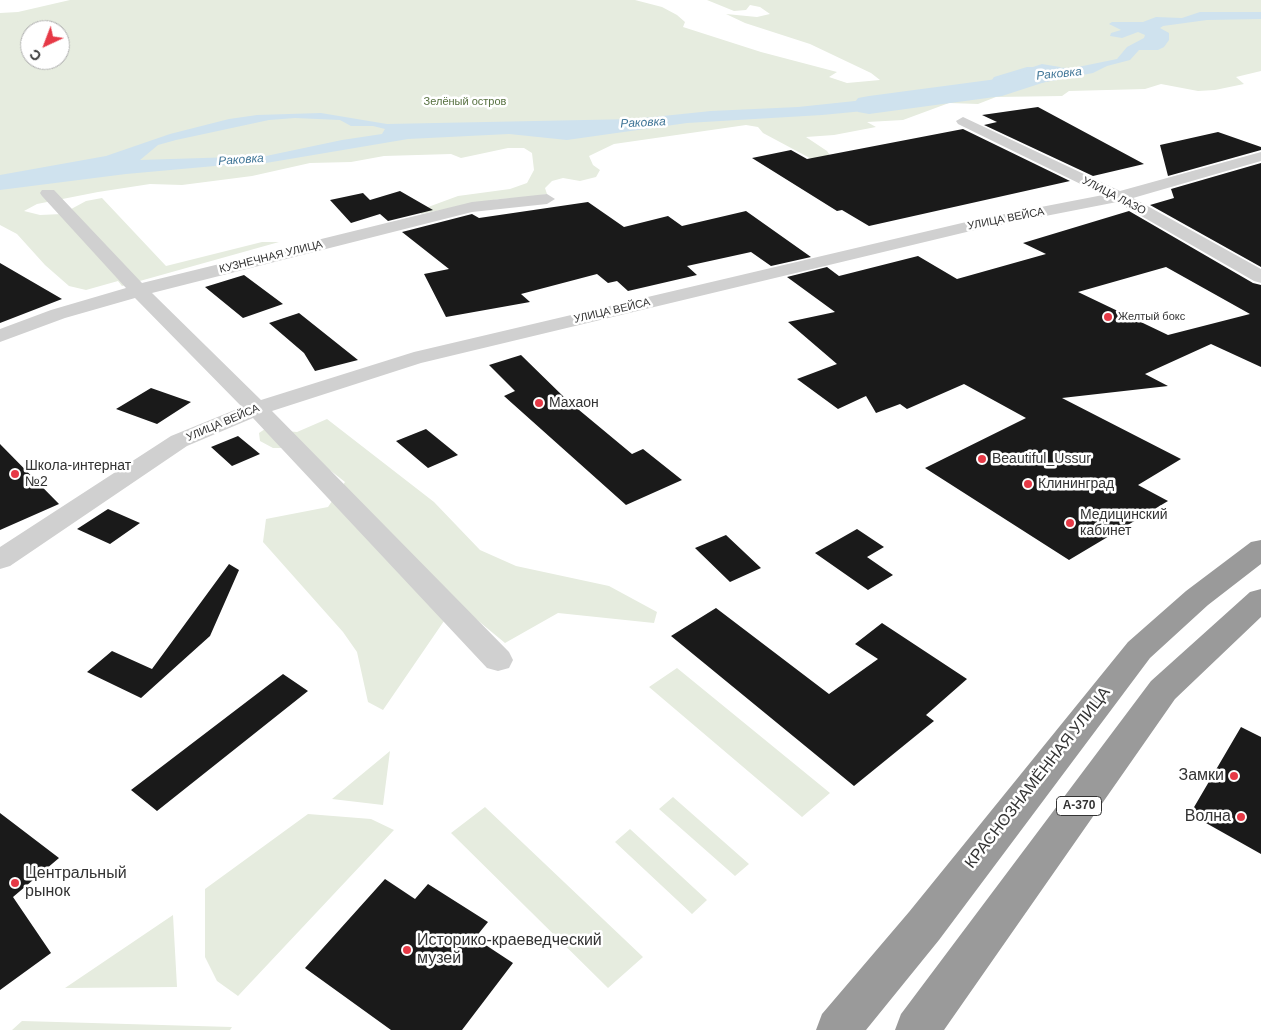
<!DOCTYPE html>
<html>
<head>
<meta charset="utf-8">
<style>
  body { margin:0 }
  #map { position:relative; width:1261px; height:1030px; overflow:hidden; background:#fff; font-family:Arial,sans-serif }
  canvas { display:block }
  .north { position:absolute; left:20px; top:20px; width:50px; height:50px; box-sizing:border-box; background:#fff; border:1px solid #adadad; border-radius:50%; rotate:223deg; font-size:14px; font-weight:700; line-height:20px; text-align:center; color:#333 }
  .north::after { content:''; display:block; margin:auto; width:18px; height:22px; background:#e63946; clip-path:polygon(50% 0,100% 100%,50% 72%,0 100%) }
</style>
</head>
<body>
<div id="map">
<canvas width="1261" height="1030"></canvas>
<div class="north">С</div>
</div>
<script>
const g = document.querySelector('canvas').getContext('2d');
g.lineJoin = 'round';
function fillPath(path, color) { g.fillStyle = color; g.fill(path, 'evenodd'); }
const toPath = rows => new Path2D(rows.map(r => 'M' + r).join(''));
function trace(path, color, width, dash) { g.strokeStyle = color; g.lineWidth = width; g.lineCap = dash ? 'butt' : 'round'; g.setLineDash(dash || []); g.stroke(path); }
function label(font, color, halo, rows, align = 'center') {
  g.font = font + ' Arial,sans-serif'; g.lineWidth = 5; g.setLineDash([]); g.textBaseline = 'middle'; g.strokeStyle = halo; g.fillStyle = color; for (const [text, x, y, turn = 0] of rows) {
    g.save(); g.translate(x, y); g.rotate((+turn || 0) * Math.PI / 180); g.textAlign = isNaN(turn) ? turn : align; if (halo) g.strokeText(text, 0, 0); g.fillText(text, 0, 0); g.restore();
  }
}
fillPath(toPath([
  [70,0,635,0,662,7,677,15,685,22,683,27,761,52,837,72,829,77,847,83,880,80,871,73,810,44,745,23,726,14,757,17,770,14,760,7,750,5,746,10,734,11,707,0,1261,0,1261,71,1236,77,1244,84,1215,90,1198,91,1161,84,1145,89,1069,91,1062,96,996,97,978,104,949,103,903,120,867,122,876,127,834,135,806,137,827,151,833,160,836,172,763,133,758,127,746,125,614,144,589,156,593,165,600,170,596,177,580,181,563,178,552,181,545,188,547,194,524,198,499,199,421,214,420,210,458,196,510,189,527,183,534,170,532,153,524,148,508,148,461,158,451,154,384,156,351,162,310,163,252,176,182,185,150,184,98,192,37,204,24,211,40,215,62,214,86,201,102,198,166,266,262,242,279,242,122,286,118,281,86,290,69,286,45,265,17,234,0,225,0,13,18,12],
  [30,30,60,30,60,60,30,60],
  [327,419,434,502,480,550,516,566,609,586,657,612,654,623,558,613,505,643,464,609,444,621,383,710,368,702,357,652,343,632,263,542,266,519,328,507,345,482,331,471,285,448,273,448,260,441,259,433,265,429,297,432],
  [677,668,830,793,802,817,649,687],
  [390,751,383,805,332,799],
  [673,797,749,864,735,876,659,809],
  [485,807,643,957,608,988,451,833],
  [308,814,371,819,394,830,238,996,217,981,205,957,205,889],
  [630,829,707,900,692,914,615,842],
  [173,915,177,987,65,988],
  [22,1021,232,1027,230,1030,12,1030]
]), '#e6ecdf');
fillPath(toPath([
  [1200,12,1261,12,1261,19,1207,20,1163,26,1160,28,1169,33,1169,40,1164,47,1158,50,1139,50,1130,60,1107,66,1093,73,1004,90,982,92,969,92,968,90,970,87,996,86,992,80,994,77,1027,67,1073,68,1117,59,1127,47,1144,38,1145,35,1138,32,1122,38,1110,36,1111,33,1121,30,1109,24,1112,22,1143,22,1156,17,1182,18],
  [954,94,955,96,927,105,822,115,687,123,567,140,509,134,408,139,260,164,237,164,126,174,0,190,0,175,106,156,170,134,229,119,257,115,321,113,387,124,634,119,711,111,798,107,912,95],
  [295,118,340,120,351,126,373,126,385,129,382,134,342,140,266,156,140,160,158,145,176,140,269,120]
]), '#cfe2ee');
fillPath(toPath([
  [1042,64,1060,67,1064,73,1060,79,1045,82,1002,96,869,114,858,112,853,105,858,98,869,96,997,79,1042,64]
]), '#cfe2ee');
fillPath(toPath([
  [1038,107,1144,164,1093,176,984,125,997,122,982,115],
  [963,129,1070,181,869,226,842,210,837,211,752,158,791,150,807,159],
  [1218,132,1261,147,1261,150,1168,176,1160,145],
  [1261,163,1261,267,1150,205,1174,198,1171,189],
  [400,191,433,210,388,221,380,214,351,223,330,200,363,193,370,200],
  [588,202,624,227,668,216,682,226,746,211,811,257,771,266,751,252,687,266,697,275,628,291,617,281,608,283,597,274,521,294,530,302,446,317,424,274,449,269,402,232,472,214,479,218],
  [1129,211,1253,283,1261,285,1261,367,1211,344,1145,374,1168,386,1062,398,1181,459,1138,485,1168,501,1069,560,925,468,1026,418,964,384,907,409,900,404,876,413,866,396,838,409,797,379,837,364,788,322,835,312,787,277,827,267,839,276,918,256,957,279,1046,254,1023,243],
  [1166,267,1250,314,1168,335,1078,292],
  [0,263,62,299,0,323],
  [244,275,283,304,243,318,205,287],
  [299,313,358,360,315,371,304,353,269,323],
  [521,355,567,400,632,454,643,449,682,480,626,505,504,396,515,391,489,365],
  [151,388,191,402,157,424,116,409],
  [426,429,458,455,428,468,396,441],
  [238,436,260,454,232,466,211,447],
  [0,444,59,504,0,530],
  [108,509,140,523,110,544,77,529],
  [857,529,884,547,867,557,893,575,868,590,815,553],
  [726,535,761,568,730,582,695,548],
  [229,564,239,570,210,636,141,698,87,672,112,651,152,669],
  [716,608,829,694,878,659,855,644,882,623,967,679,926,715,934,721,854,786,671,636],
  [283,674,308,691,157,811,131,790],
  [1241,727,1261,737,1261,854,1190,814],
  [0,813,59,858,13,897,51,953,0,990],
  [385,879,415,899,428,884,488,922,475,938,513,963,462,1030,391,1030,305,968]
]), '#1a1a1a');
fillPath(toPath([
  [963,117,1120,191,1261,152,1261,161,1133,198,1261,269,1261,283,1254,281,1117,202,979,229,421,363,272,411,509,652,513,660,509,668,498,671,487,668,253,418,187,446,10,566,0,569,0,547,171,436,242,407,135,298,65,318,0,342,0,329,51,310,126,288,42,196,40,193,42,190,54,190,142,283,472,202,547,194,555,199,547,204,472,212,152,293,261,400,414,352,979,219,1103,195,958,124,956,121,963,117]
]), '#d0d0d0');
fillPath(toPath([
  [1261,540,1261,564,1208,605,1150,658,939,940,866,1030,816,1030,822,1014,909,912,1128,642,1186,591,1251,542,1261,540],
  [1261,589,1261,617,1175,699,944,1030,895,1030,901,1014,1151,681,1250,592,1261,589]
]), '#9a9a9a');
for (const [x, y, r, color] of [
  [1108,317,5,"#e63946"],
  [539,403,5,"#e63946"],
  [982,459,5,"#e63946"],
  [15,474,5,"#e63946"],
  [1028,484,5,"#e63946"],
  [1070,523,5,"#e63946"],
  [1234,776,5,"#e63946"],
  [1241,817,5,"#e63946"],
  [15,883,5,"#e63946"],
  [407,950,5,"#e63946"]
]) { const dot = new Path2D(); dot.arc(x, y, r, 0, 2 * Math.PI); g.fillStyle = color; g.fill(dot); trace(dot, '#fff', 2); }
label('11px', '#56703f', '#fff', [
  ["Зелёный остров",465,102]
]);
label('11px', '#333', '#fff', [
  ["УЛИЦА ЛАЗО",1114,196,27],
  ["УЛИЦА ВЕЙСА",1006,219,-11],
  ["КУЗНЕЧНАЯ УЛИЦА",271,257,-14],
  ["УЛИЦА ВЕЙСА",612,311,-13],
  ["УЛИЦА ВЕЙСА",223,423,-23]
]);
label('11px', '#333', '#fff', [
  ["Желтый бокс",1118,317]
], 'left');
label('italic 12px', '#3f7597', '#fff', [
  ["Раковка",1059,74,-6],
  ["Раковка",643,123,-3],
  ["Раковка",241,160,-4]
]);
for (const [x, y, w] of [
  [1079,806,45]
]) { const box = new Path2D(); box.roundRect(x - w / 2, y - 9.5, w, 19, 4); g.fillStyle = '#fff'; g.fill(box); trace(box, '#333', 1); }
label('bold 12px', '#333', null, [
  ["А-370",1079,806]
]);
label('14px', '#333', '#fff', [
  ["Махаон",549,403],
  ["Beautiful_Ussur",992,459],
  ["Школа-интернат",25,466],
  ["№2",25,482],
  ["Клининград",1038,484],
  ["Медицинский",1080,515],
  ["кабинет",1080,531]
], 'left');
label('16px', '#333', '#fff', [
  ["Замки",1224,776],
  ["Волна",1231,817],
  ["Центральный",25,874,"left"],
  ["рынок",25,892,"left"],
  ["Историко-краеведческий",417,941,"left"],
  ["музей",417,959,"left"]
], 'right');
label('16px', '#333', '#fff', [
  ["КРАСНОЗНАМЁННАЯ УЛИЦА",1038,778,-52]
]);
</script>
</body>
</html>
